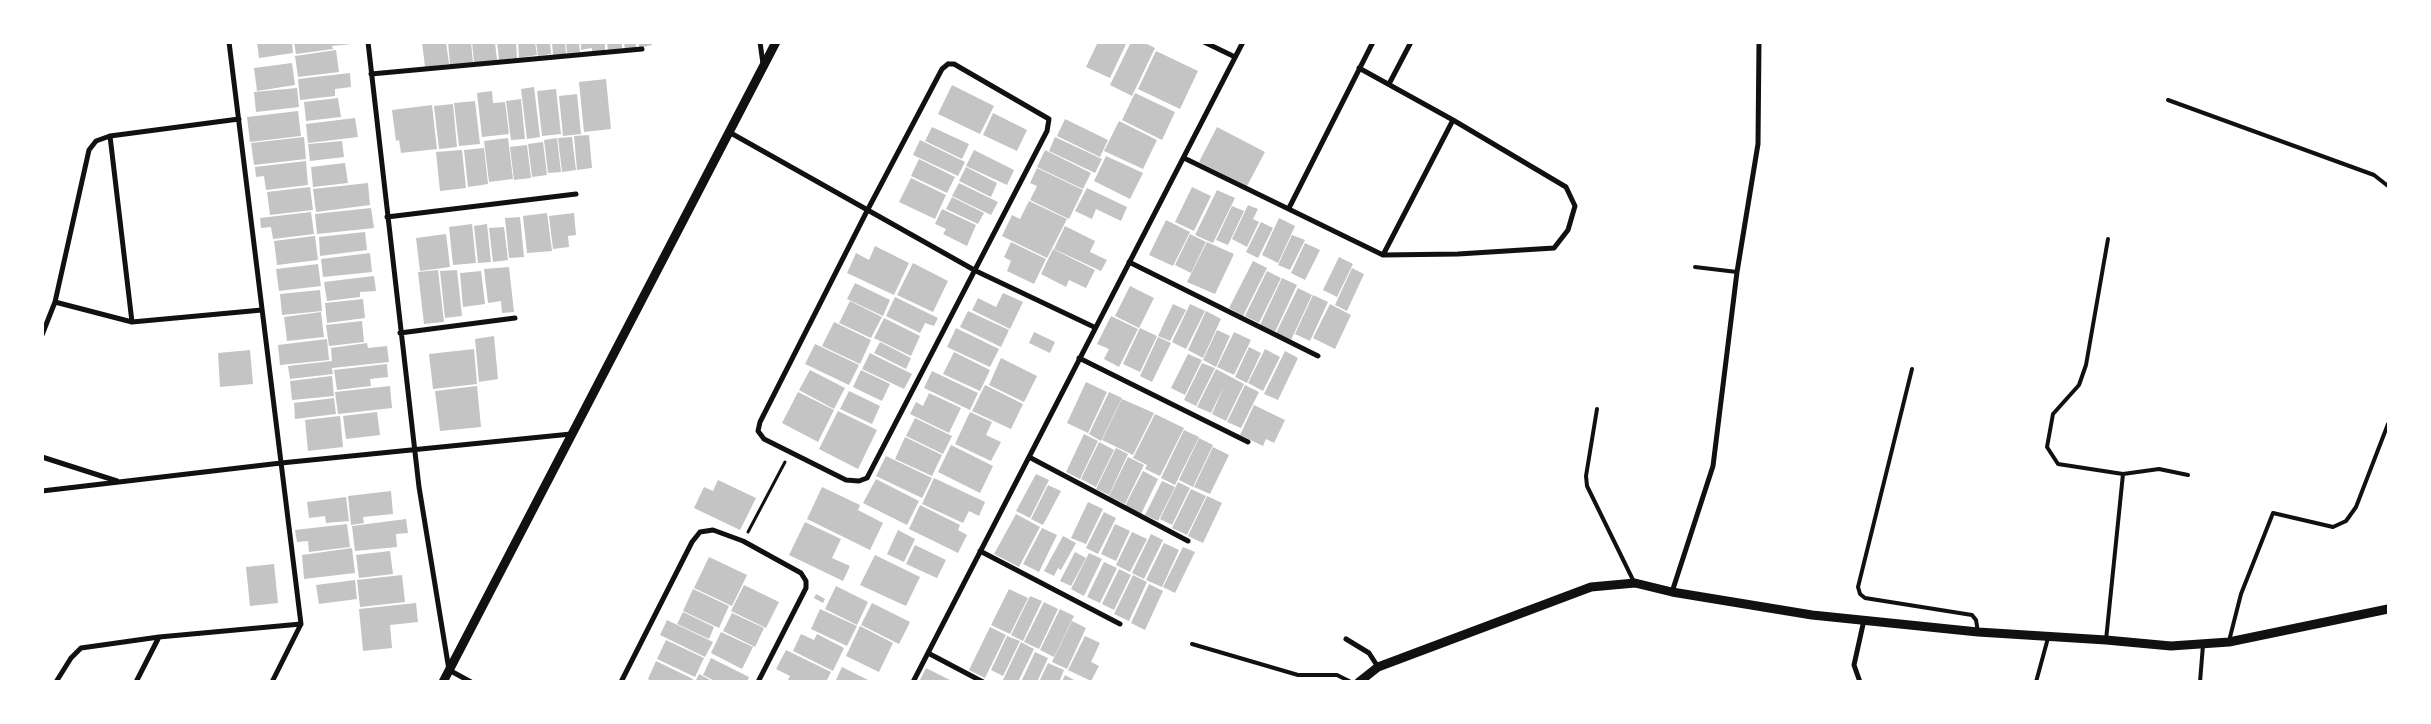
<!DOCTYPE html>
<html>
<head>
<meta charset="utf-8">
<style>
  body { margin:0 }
  #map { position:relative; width:2431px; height:724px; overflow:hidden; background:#fff; font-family:"PT Sans Narrow",sans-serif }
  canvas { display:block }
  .frame { position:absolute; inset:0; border:44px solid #fff; pointer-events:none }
</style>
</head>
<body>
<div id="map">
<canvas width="2431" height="724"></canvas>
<div class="frame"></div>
</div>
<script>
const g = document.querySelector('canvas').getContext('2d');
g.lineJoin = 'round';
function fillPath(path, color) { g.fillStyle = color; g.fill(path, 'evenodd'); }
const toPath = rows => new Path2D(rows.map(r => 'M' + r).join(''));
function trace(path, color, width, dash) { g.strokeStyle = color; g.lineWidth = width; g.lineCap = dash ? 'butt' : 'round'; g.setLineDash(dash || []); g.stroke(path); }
fillPath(toPath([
  [257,42,292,42,293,53,259,58],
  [294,42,352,42,352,44,332,46,333,49,296,54],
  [422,42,446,42,449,64,425,67],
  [448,42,471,42,473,63,450,65],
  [472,42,495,42,497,60,474,63],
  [497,42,516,42,517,58,499,60],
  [518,42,535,42,537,55,519,58],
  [536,42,550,42,551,54,538,56],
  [552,42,565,42,566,54,553,55],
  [566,42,579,42,580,52,567,53],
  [581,42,605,42,605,51,592,53,592,48,581,50],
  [607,42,622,42,622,49,608,51],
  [624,42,636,42,636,48,625,50],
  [639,42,652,42,652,45,639,48],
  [1098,42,1127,42,1110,78,1086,67],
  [1131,42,1143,42,1155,48,1132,96,1110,85],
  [336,50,339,72,298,77,295,56],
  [1156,51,1198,71,1180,109,1138,89],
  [292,63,295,85,257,91,254,68],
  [350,73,351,87,335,89,335,96,300,100,298,79],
  [606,79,611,129,584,132,579,82],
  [952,85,994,106,980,134,938,114],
  [534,87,540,137,527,139,521,89],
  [297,88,299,107,256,112,254,92],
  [556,89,561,134,542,136,537,91],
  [492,91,493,103,505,102,509,134,482,137,477,93],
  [1135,93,1175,112,1162,140,1122,120],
  [577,94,581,134,563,136,559,96],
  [338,98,341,117,306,121,304,102],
  [521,99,525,139,511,140,506,101],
  [475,101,480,144,459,146,454,103],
  [453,104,457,147,439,149,434,106],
  [432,105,437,149,401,153,399,140,396,141,392,110],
  [298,111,301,136,250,142,247,117],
  [993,113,1027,130,1017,151,983,135],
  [355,118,358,137,308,143,306,124],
  [1065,119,1108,140,1100,157,1057,136],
  [1119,121,1157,140,1143,169,1104,151],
  [932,127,969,144,962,159,925,141],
  [1217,127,1265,152,1247,186,1199,162],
  [589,135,592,168,577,170,574,136],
  [304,137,306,159,254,165,251,143],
  [572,137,576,170,562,172,558,138],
  [1055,137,1102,159,1095,173,1049,151],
  [508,138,513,179,489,182,484,141],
  [557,138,561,172,548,173,544,140],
  [920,140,965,162,958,176,913,155],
  [342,141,344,157,310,161,308,144],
  [543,142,547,175,532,177,528,144],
  [527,145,531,178,514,180,510,147],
  [484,148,488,184,468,187,464,150],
  [462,150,466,188,440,191,436,152],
  [974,150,1014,170,1007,185,966,166],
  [1045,150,1091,173,1083,189,1037,167],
  [1106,156,1143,173,1130,199,1094,181],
  [919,159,955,177,947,193,911,176],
  [306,161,308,185,266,190,264,176,256,177,255,167],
  [345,163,348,183,313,187,311,167],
  [966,167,997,183,991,197,959,181],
  [1037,168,1083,190,1069,219,1030,200,1037,186,1030,183],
  [911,178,946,195,935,219,899,202],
  [368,183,370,205,316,212,313,189],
  [959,183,998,202,991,215,952,196],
  [310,187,313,210,270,215,267,192],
  [1192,187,1211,196,1194,231,1175,222],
  [1087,188,1127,207,1121,221,1096,209,1092,219,1075,211],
  [1217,190,1235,198,1213,243,1195,235],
  [952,197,984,213,978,224,946,209],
  [1029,201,1067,219,1047,258,1002,236,1012,215,1020,219],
  [1248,205,1258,209,1253,219,1259,222,1247,247,1232,239],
  [1232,206,1244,211,1228,245,1216,240],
  [371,208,374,228,317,234,315,214],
  [942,209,976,225,967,246,943,234,946,229,935,224],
  [311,212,314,234,273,239,271,227,261,228,260,218],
  [547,213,552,251,527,253,523,216],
  [574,213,576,235,568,236,569,247,553,249,549,216],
  [520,217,524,257,509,258,505,218],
  [1279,218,1295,226,1278,263,1262,255],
  [1166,220,1190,232,1173,266,1149,255],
  [1261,222,1273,228,1258,258,1246,252],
  [472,224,476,263,453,265,449,227],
  [487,224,491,262,478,263,474,226],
  [1065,226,1095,241,1090,252,1107,260,1101,271,1054,249],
  [504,227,508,260,493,262,489,228],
  [365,232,367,250,320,256,319,237],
  [446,234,450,267,420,271,416,238],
  [1190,234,1206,242,1191,273,1175,265],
  [1292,235,1305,240,1290,270,1278,265],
  [315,236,318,260,277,265,274,241],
  [1011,242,1046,259,1034,284,1007,271,1011,261,1004,257],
  [1207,242,1234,254,1215,294,1187,282],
  [1305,243,1320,250,1305,280,1291,273],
  [875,246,909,263,894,295,847,273,856,253,869,260],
  [1053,249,1095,270,1086,288,1069,280,1066,287,1041,274],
  [370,253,372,272,323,277,321,259],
  [1339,257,1353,264,1337,297,1323,290],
  [1253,261,1267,268,1243,316,1229,308],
  [913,263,948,281,933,312,897,295],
  [318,264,321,286,279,291,276,269],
  [509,267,514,312,502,313,501,301,488,303,484,269],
  [1352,268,1364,274,1347,311,1335,305],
  [438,270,444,322,424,324,418,272],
  [457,270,462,316,445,318,440,271],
  [481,271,485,304,463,307,460,273],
  [1267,271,1281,278,1259,323,1245,316],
  [374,276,376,291,360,292,360,297,327,301,324,282],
  [1282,278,1297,285,1275,332,1260,325],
  [855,283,890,300,883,316,847,299],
  [1130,286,1154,298,1139,328,1115,316],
  [1298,288,1312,295,1291,340,1276,333],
  [320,290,322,311,282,315,280,294],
  [1003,293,1023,302,1010,329,972,310,978,298,996,307],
  [1313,295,1328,302,1310,341,1295,334],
  [895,297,938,318,934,326,925,323,920,333,886,316],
  [363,299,365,318,327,323,325,303],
  [850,301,882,317,871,338,839,323],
  [1173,304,1186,310,1170,341,1158,336],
  [1190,304,1205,311,1186,349,1172,342],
  [1330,304,1351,315,1335,349,1313,338],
  [968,311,1009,330,1001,347,960,327],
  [1206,311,1221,319,1203,358,1188,350],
  [321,312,324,337,287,341,284,317],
  [1111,316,1138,329,1119,367,1104,359,1109,349,1097,344],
  [884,318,920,336,911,356,874,338],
  [362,321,364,342,329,346,326,325],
  [834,322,871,340,860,364,822,346],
  [956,328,999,349,990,367,947,347],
  [1140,328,1157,336,1140,372,1123,364],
  [1217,330,1230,336,1216,367,1203,360],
  [1034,332,1055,342,1050,353,1029,343],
  [1234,332,1251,340,1234,375,1217,367],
  [494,336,498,379,479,382,475,339],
  [1158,337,1171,343,1152,382,1140,376],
  [327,339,329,360,280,365,278,345],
  [880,342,911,358,906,369,874,353],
  [367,343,368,348,387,346,389,362,332,368,333,374,290,379,288,366,332,361,331,348],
  [815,344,859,365,849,385,805,364],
  [1249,347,1261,353,1247,383,1235,377],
  [474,349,477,384,433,389,429,354],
  [1265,349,1280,357,1263,391,1248,383],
  [250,350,253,384,220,387,218,353],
  [1285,351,1298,358,1278,400,1264,394],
  [954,352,990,370,980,391,943,374],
  [870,353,912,374,904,389,862,369],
  [1188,354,1202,360,1185,395,1171,388],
  [1001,358,1037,376,1024,402,989,385],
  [1202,363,1215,368,1196,406,1184,400],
  [387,364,388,377,370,379,371,386,337,390,334,370],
  [1216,369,1244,384,1226,421,1212,414,1224,386,1211,413,1197,407],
  [810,370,845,388,834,409,799,390],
  [861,370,890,384,882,401,853,387],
  [932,371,978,393,970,410,924,388],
  [332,376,334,396,292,400,290,381],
  [1086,382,1107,392,1088,433,1067,423],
  [985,385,1023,404,1011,429,972,411],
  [1245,385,1259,392,1241,428,1227,422],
  [390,386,392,408,338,414,335,392],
  [477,386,481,427,440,431,435,391],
  [849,391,880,406,872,424,840,409],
  [798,392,834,410,818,442,782,423],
  [1109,392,1122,398,1101,441,1089,434],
  [929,393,961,408,949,433,910,414,916,402,923,406],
  [334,398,336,414,295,419,294,403],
  [1122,399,1154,413,1133,455,1102,440],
  [1254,405,1285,420,1274,443,1266,439,1263,446,1240,435],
  [838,411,877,430,858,469,819,449],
  [377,412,380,435,346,439,343,416],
  [970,412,992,422,986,435,1001,442,991,461,955,444],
  [1155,414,1184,428,1160,476,1145,469,1147,465,1133,458],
  [340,416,343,447,308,451,305,420],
  [915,418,952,436,943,454,906,436],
  [1184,430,1199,437,1175,485,1161,478],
  [1084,434,1098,441,1080,479,1066,472],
  [905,437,942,455,932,476,895,459],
  [1199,438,1213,445,1193,487,1179,480],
  [1099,442,1114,450,1096,487,1081,479],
  [951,445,993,466,980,493,938,472],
  [1213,447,1229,455,1210,494,1194,487],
  [1116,448,1128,454,1109,495,1096,489],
  [886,456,932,478,922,498,876,476],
  [1128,457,1144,465,1125,504,1109,496],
  [1143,471,1158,479,1141,514,1125,506],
  [1036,474,1049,480,1030,518,1016,511],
  [934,478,985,502,979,516,969,511,963,523,922,504],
  [876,479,919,501,907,525,863,503],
  [718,480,756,498,740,530,694,508,704,487,713,491],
  [1162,481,1175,487,1158,521,1145,515],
  [1178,482,1190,488,1172,525,1160,519],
  [1048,485,1061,491,1043,525,1031,519],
  [822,487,860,505,858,510,883,523,870,550,807,519],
  [1191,489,1206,496,1187,535,1172,528],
  [391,491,393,514,363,517,364,523,351,525,348,496],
  [1207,496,1222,503,1203,543,1188,536],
  [346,497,349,521,326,523,325,516,309,518,307,502],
  [1088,502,1103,509,1086,544,1071,538],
  [920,505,960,525,958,530,967,535,958,553,909,529],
  [1104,512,1116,518,1098,554,1086,548],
  [1016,514,1040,527,1019,567,994,554],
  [406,519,408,533,396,534,397,547,355,551,352,526],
  [805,522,841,539,832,558,850,566,843,581,789,555],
  [347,524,350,547,309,552,308,541,297,542,295,530],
  [1115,524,1130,531,1116,561,1101,554],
  [1042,528,1057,535,1039,572,1023,564],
  [898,530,915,539,904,562,887,554],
  [1132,532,1147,539,1130,572,1116,565],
  [1151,534,1163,540,1144,579,1132,573],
  [1063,536,1076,543,1061,570,1058,568,1054,576,1044,571],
  [1164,543,1179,550,1162,587,1146,580],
  [915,545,946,560,937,578,906,564],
  [1183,547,1195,552,1175,593,1163,587],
  [352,548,355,573,304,579,302,555],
  [390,551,393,574,359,578,356,555],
  [1075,552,1086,558,1071,586,1060,581],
  [1089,553,1102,559,1084,596,1071,589],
  [875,555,920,577,906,606,860,585],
  [709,557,747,575,732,606,694,588],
  [1104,562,1117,568,1100,603,1087,597],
  [274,564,278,603,250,606,246,567],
  [1119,569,1131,575,1114,610,1102,604],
  [402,575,405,602,360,607,357,580],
  [1133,575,1147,582,1129,621,1114,614],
  [355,580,357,599,319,604,316,585],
  [1149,584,1163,591,1145,630,1131,623],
  [744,585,779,602,766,628,731,611],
  [836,586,868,602,857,625,825,609],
  [693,589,729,606,719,628,683,611],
  [1009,589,1028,598,1010,634,991,625],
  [816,594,825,599,823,603,814,598],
  [1030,596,1042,601,1023,641,1011,635],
  [1044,602,1058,609,1039,649,1024,642],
  [416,603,418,622,390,625,392,648,363,651,359,609],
  [872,603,910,622,899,644,861,625],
  [820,609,857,626,847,646,811,629],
  [1060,609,1074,616,1054,657,1040,650],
  [683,612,714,627,709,639,677,624],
  [732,613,764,628,755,647,723,631],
  [667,620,713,642,705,657,660,635],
  [1072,621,1086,628,1067,669,1052,662],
  [860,626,893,643,879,672,846,656],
  [990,627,1006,635,985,678,969,670],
  [721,632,753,647,742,669,711,653],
  [801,634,814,640,817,634,844,648,833,671,793,651],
  [1007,636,1020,641,1003,676,991,670],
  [1085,636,1100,643,1091,662,1099,666,1091,681,1068,670],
  [666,640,704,658,695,677,657,659],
  [1021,642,1034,649,1018,682,1002,682],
  [786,650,831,672,826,682,788,680,790,676,776,669],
  [1035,652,1048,658,1037,682,1021,682],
  [711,658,749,677,747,682,717,682,703,675],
  [656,661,693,679,692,682,653,682,648,679],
  [1048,663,1064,670,1059,682,1039,682],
  [842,667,872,682,835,682],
  [926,668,954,682,919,682],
  [699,674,714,682,695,682],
  [1065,675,1078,682,1062,682]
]), '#c4c4c4');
trace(toPath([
  [748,532,785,462]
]), '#111', 3);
trace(toPath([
  [2168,100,2374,175,2388,186],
  [1695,267,1737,272],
  [1912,369,1858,587,1860,594,1865,598,1972,615,1976,620,1978,632],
  [1597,409,1586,476,1587,486,1634,582],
  [2123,474,2159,469,2188,475],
  [2106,640,2123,474,2058,464,2047,447,2053,414,2079,385,2086,365,2108,239],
  [2229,641,2241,594,2273,513,2333,527,2346,521,2356,507,2388,424],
  [1192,644,1298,675,1337,675,1351,682],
  [2036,682,2048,638],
  [2200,682,2203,645]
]), '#111', 4);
trace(toPath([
  [229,42,301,624,272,682],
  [368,42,419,487,449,670,471,682],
  [760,42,763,64],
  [1204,42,1235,57],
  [948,64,954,64,1049,119,1047,131,867,478,859,481,846,480,764,439,758,431,760,422,867,211,942,69,948,64],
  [371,74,642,49],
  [1389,84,1411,42],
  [239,119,110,136,132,322,262,310],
  [729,132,976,271,1094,327],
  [1184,158,1383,255,1458,254,1554,248,1568,230,1575,206,1566,187,1453,120,1359,68],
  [1289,208,1373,42],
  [387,217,576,194],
  [1383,255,1453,120],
  [1129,262,1318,356],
  [55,302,132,322],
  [400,333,515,318],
  [42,335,55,302,89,150,96,141,110,136],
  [1079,358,1248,442],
  [42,457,117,481],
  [1029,457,1188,541],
  [42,491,281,463,571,434],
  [980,551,1120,624],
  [1672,592,1713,466,1737,272,1758,144,1759,42],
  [1346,639,1369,653,1378,667],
  [928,653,983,682],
  [56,682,71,658,81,648,159,637,301,624],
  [136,682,159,637],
  [621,682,692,542,700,532,713,530,743,541,801,573,806,581,806,588,758,682],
  [913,682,1243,42],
  [1860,682,1854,665,1864,620]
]), '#111', 5);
trace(toPath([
  [443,682,776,42],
  [1359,682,1378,667,1591,587,1635,583,1672,592,1812,615,1978,632,2106,640,2171,646,2229,642,2388,609]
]), '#111', 9);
</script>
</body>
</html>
